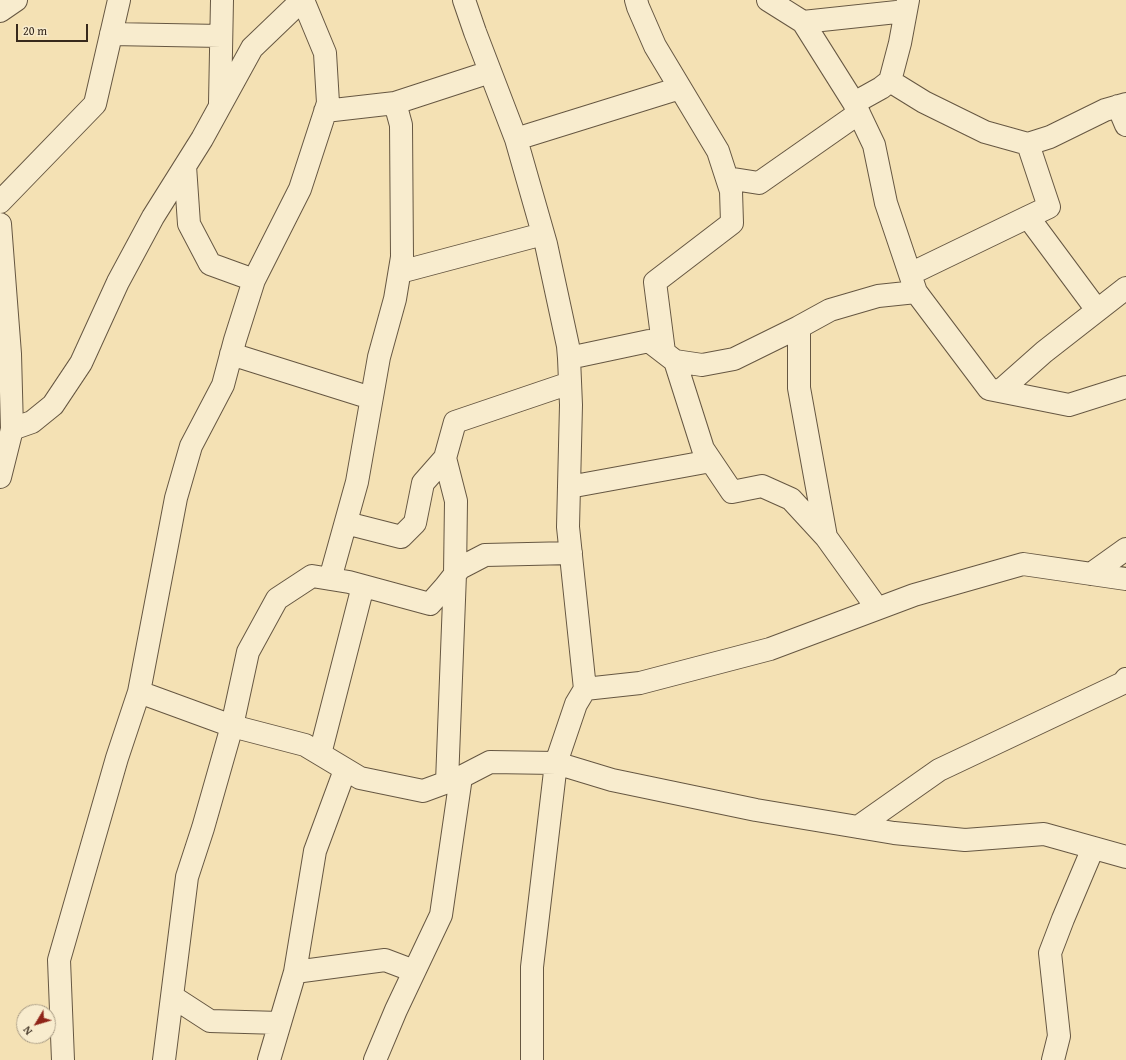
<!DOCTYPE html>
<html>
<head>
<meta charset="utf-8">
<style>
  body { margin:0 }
  #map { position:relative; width:1126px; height:1060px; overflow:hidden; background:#f4e1b4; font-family:"Gentium Book Plus",serif }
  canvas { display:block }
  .north { position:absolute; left:16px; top:1004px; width:40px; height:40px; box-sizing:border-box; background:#f8ecce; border:1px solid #ab9e87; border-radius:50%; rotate:232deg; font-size:11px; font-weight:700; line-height:16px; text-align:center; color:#37291c }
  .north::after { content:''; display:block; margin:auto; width:14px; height:18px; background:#8f2418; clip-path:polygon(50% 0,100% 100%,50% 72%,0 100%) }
  .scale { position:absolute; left:16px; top:24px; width:72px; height:18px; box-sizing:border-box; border:2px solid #37291c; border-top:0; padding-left:5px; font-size:12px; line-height:14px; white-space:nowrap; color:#37291c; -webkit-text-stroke:3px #f8ecce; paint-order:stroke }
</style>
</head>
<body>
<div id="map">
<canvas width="1126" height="1060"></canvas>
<div class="north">N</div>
<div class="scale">20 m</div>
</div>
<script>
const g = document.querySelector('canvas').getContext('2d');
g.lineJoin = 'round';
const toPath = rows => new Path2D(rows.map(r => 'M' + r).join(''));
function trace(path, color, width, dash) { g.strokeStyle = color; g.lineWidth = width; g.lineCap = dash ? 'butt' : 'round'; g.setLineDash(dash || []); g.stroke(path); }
const minor = toPath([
  [464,0,475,32,516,139,546,244,568,346,569,358,571,405,568,527,585,689,576,704,556,763,532,967,532,1060],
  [636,0,638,7,655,46,718,151,731,191,732,223,655,282,664,352],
  [768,0,803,22,906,11],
  [0,11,16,0],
  [803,22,854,103,874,145,886,203,916,292,989,389,1069,405,1126,387],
  [111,34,221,36],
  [890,81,924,102,985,132,1028,144,1050,137,1105,110,1126,104],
  [220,103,222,0],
  [854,103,881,88,890,81,900,43,908,0],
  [1118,106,1126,125],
  [325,111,395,103,490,72],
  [516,139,680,88],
  [1028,144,1049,207,1028,217],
  [185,166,189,224,210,264,254,280],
  [727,178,759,183,859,113],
  [0,202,95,104,119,0],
  [400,272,543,234],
  [910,274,1028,217,1097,310],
  [799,327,799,388,826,537],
  [231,354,371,398],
  [569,358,649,341,675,361,703,449,732,492,762,486,791,499,826,537,877,608],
  [675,361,702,365,734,359,799,327,830,310,878,296,916,292],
  [1000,391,1044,352,1126,288],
  [12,429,32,422,53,405,81,363,118,282,153,217,202,139,252,48,302,0],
  [569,487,711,461],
  [346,523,401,537,415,523,423,483,445,458],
  [1091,574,1126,549],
  [330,579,357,482,379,357,395,299,402,257,401,125,395,103],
  [585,689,640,683,770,649,914,595,1023,564,1126,579],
  [139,692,232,726,305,745,360,778,423,791,461,777,490,762,556,763,612,780,756,810,894,833,965,840,1044,834,1126,857],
  [320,754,363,586],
  [447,782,455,574,456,501,445,458,455,422,570,383],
  [858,827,939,770,1123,683,1126,679],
  [295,972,385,960,414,971],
  [173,997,210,1021,280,1023],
  [63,1060,59,960,117,758,139,692,176,498,191,446,223,385,235,340,254,280,300,189,328,103,325,53,303,0],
  [164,1060,187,877,203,828,232,726,248,652,277,599,312,576,349,582,430,604,445,587,460,568,485,555,571,553],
  [269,1060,295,972,315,851,345,770],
  [375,1060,396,1010,441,915,461,777],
  [1053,1060,1059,1036,1050,953,1063,919,1093,848]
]);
const tertiary = toPath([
  [0,224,10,354,12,429,0,477]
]);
trace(minor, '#665742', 24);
trace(tertiary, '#665742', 24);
trace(minor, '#f8ecce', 22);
trace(tertiary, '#f8ecce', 22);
</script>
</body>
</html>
